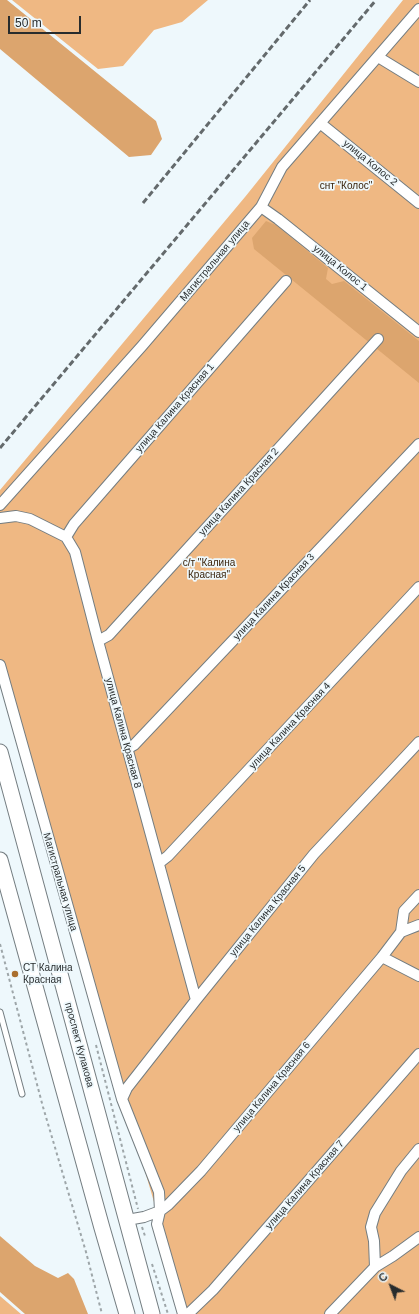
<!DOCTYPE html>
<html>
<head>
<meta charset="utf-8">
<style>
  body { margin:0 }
  #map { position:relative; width:419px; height:1314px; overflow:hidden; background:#eef8fc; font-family:Arial,sans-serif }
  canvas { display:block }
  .north { position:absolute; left:371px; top:1266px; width:40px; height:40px; -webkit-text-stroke:3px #eef8fc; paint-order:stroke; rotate:318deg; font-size:11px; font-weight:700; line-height:16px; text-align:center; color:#282c2d }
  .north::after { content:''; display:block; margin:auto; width:14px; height:18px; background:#282c2d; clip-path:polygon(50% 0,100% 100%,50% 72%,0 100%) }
  .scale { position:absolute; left:8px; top:16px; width:73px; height:18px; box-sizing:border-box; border:2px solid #282c2d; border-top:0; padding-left:5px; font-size:12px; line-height:14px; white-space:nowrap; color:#282c2d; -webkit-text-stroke:3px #eef8fc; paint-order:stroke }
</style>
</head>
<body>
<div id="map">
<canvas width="419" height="1314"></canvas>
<div class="north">С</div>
<div class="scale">50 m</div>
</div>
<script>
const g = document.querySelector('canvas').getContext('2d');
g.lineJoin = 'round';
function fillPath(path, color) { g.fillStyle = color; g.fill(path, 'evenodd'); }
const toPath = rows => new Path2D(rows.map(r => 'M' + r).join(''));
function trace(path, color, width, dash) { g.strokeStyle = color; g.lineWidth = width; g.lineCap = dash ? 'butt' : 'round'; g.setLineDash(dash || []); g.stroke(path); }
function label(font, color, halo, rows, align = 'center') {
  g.font = font + ' Arial,sans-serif'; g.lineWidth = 3.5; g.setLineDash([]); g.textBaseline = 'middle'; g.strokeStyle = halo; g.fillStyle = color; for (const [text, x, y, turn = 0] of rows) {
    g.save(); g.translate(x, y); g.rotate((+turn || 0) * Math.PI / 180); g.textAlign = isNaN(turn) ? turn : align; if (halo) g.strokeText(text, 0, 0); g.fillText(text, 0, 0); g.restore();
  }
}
fillPath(toPath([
  [12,0,208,0,182,22,154,30,123,66,98,69],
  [403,0,419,0,419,1314,187,1314,0,679,0,490,245,197],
  [0,1296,21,1314,0,1314]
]), '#efb883');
fillPath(toPath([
  [0,0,7,0,156,121,162,139,151,155,129,157,0,49],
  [266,221,276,225,328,268,326,279,332,284,344,281,419,341,419,383,254,249,252,238],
  [0,1236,35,1266,58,1278,68,1273,74,1279,88,1314,25,1314,0,1292]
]), '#dca56e');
const lane = toPath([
  [0,1012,22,1094]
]);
const street = toPath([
  [378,57,419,82],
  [320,123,419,203],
  [261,207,278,219,419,332],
  [0,505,142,346,261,207,282,167,419,9],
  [0,518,16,516,30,519,66,537,75,552,98,641,196,1000],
  [66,537,74,524,286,281],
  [98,641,109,635,378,339],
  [0,665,122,1099],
  [127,749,134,745,419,444],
  [159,863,168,856,419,587],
  [401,932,419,925],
  [382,957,419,976],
  [127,1220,144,1217,160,1211,168,1205,201,1171,382,957,401,932,404,911,419,895],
  [375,1267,374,1241,371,1227,375,1213,401,1171,419,1149],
  [183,1314,157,1224,160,1211,159,1192,122,1099,127,1088,196,1000,314,854,419,742],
  [188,1314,213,1290,419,1054],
  [330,1314,375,1267,393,1256,419,1237]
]);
const primary = toPath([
  [0,752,152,1314],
  [0,860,102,1228,127,1314]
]);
trace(lane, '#747d81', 7);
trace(street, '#747d81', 12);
trace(primary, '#747d81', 17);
trace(toPath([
  [0,944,43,1107,86,1252,102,1314],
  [96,1045,138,1209],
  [142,1227,145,1236],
  [152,1264,168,1314]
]), '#9ea6a9', 2, [3, 3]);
trace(lane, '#fff', 5);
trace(street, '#fff', 10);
trace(primary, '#fff', 15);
trace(toPath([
  [143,203,310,0],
  [0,448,376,0]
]), '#646a6c', 3, [6, 3]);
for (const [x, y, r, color] of [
  [15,974,4,"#a96e2e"]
]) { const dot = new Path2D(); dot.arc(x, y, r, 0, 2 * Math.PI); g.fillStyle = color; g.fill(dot); trace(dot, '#eef8fc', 1.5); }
label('10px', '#282c2d', '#eef8fc', [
  ["улица Колос 2",370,163,39],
  ["Магистральная улица",215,261,-50],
  ["улица Колос 1",340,268,39],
  ["улица Калина Красная 1",175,408,-49],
  ["улица Калина Красная 2",239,492,-48],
  ["улица Калина Красная 3",274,597,-47],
  ["улица Калина Красная 4",290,726,-47],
  ["улица Калина Красная 8",123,733,75],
  ["Магистральная улица",60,882,74],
  ["улица Калина Красная 5",268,911,-51],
  ["проспект Кулакова",79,1045,75],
  ["улица Калина Красная 6",272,1087,-50],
  ["улица Калина Красная 7",305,1185,-49]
]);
label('10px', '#3a230b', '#eef8fc', [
  ["снт \"Колос\"",346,186],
  ["с/т \"Калина",209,563],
  ["Красная\"",209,575]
]);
label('10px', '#282c2d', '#eef8fc', [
  ["СТ Калина",23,968],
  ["Красная",23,980]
], 'left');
</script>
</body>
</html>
